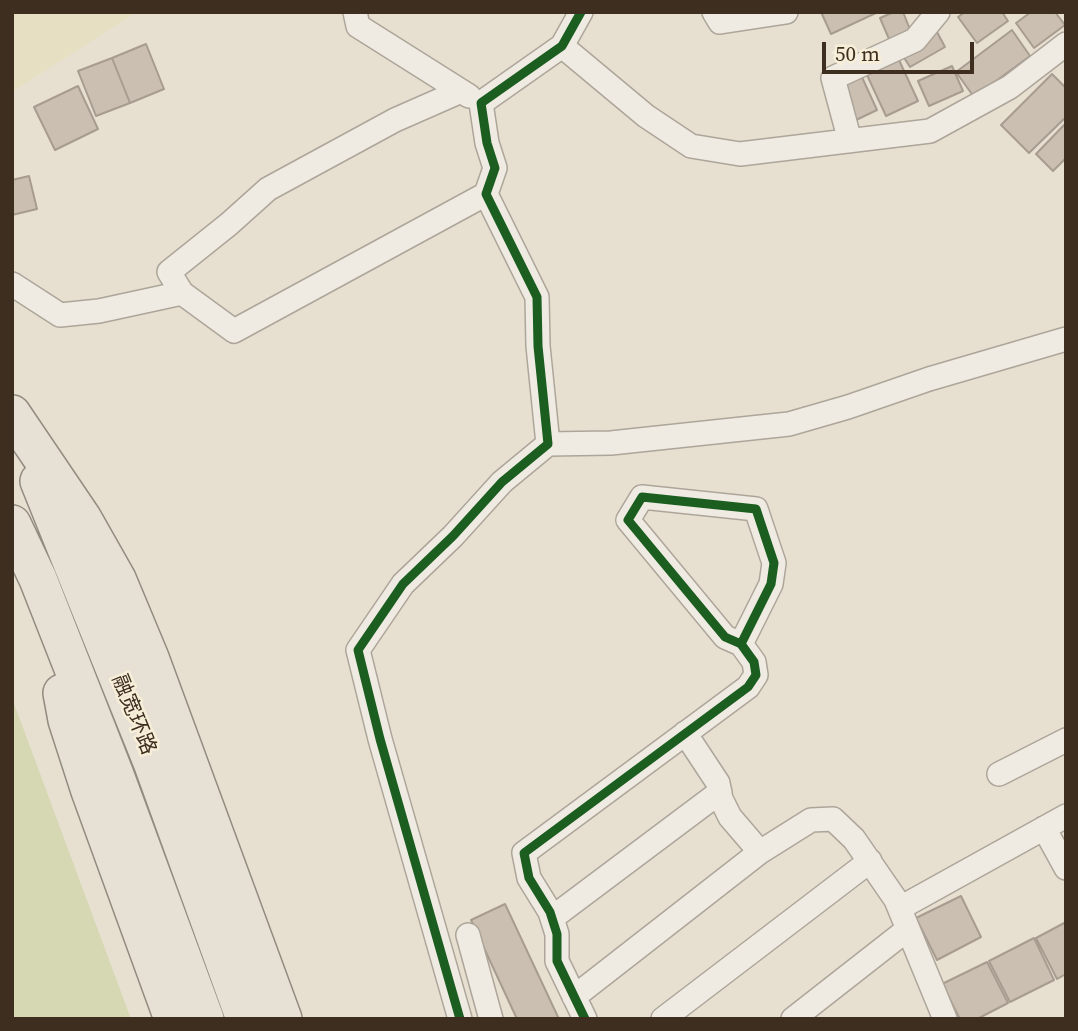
<!DOCTYPE html>
<html>
<head>
<meta charset="utf-8">
<style>
  body { margin:0 }
  #map { position:relative; width:1078px; height:1031px; overflow:hidden; background:#e7e0d1; font-family:"Source Serif 4",serif }
  canvas { display:block }
  .frame { position:absolute; inset:0; border:14px solid #3d2e20; pointer-events:none }
  .scale { position:absolute; left:822px; top:42px; width:152px; height:32px; box-sizing:border-box; border:4px solid #3d2e20; border-top:0; padding-left:9px; font-size:21px; line-height:24px; white-space:nowrap; color:#3d2e20; -webkit-text-stroke:5px #f7eed8; paint-order:stroke }
</style>
</head>
<body>
<div id="map">
<canvas width="1078" height="1031"></canvas>
<div class="frame"></div>
<div class="scale">50 m</div>
</div>
<script>
const g = document.querySelector('canvas').getContext('2d');
g.lineJoin = 'round';
function fillPath(path, color) { g.fillStyle = color; g.fill(path, 'evenodd'); }
const toPath = rows => new Path2D(rows.map(r => 'M' + r).join(''));
function trace(path, color, width, dash) { g.strokeStyle = color; g.lineWidth = width; g.lineCap = dash ? 'butt' : 'round'; g.setLineDash(dash || []); g.stroke(path); }
function label(font, color, halo, rows, align = 'center') {
  g.font = font + ' "Source Serif 4","Noto Sans SC",serif'; g.lineWidth = 5; g.setLineDash([]); g.textBaseline = 'middle'; g.strokeStyle = halo; g.fillStyle = color; for (const [text, x, y, turn = 0] of rows) {
    g.save(); g.translate(x, y); g.rotate((+turn || 0) * Math.PI / 180); g.textAlign = isNaN(turn) ? turn : align; if (halo) g.strokeText(text, 0, 0); g.fillText(text, 0, 0); g.restore();
  }
}
fillPath(toPath([
  [12,12,137,12,12,92]
]), '#e6dfc2');
fillPath(toPath([
  [12,698,131,1019,12,1019]
]), '#d6d7b3');
const building = toPath([
  [821,12,878,12,831,34,821,12],
  [894,12,903,12,913,37,892,46,880,18,894,12],
  [965,12,1002,12,1008,21,977,43,958,17,965,12],
  [1031,12,1055,12,1065,25,1034,48,1016,23,1031,12],
  [1012,30,1030,56,974,97,956,72,1012,30],
  [937,32,945,47,910,67,901,53,937,32],
  [146,44,164,89,130,103,112,58,146,44],
  [112,58,130,103,96,116,78,71,112,58],
  [899,60,918,101,886,116,867,75,899,60],
  [952,66,963,91,929,106,918,81,952,66],
  [1052,74,1066,88,1066,117,1029,153,1001,125,1052,74],
  [861,75,877,110,854,121,838,85,861,75],
  [78,86,98,129,55,150,34,107,78,86],
  [1066,123,1066,158,1053,171,1036,154,1066,123],
  [29,176,37,209,12,215,12,180,29,176],
  [961,896,981,937,937,960,916,918,961,896],
  [505,904,559,1019,517,1019,471,920,505,904],
  [1066,922,1066,974,1057,979,1036,938,1066,922],
  [1034,938,1054,980,1010,1002,989,961,1034,938],
  [987,962,1008,1003,977,1019,960,1019,942,984,987,962]
]);
fillPath(building, '#cbbfb2');
trace(building, '#a89c90', 2);
const minor = toPath([
  [355,12,358,26,469,96],
  [714,12,720,22,786,12],
  [562,46,646,116,691,146,740,154,930,131,1010,87,1066,44],
  [850,141,833,78,915,40,938,12],
  [12,284,60,315,99,311,182,293,234,331,486,194],
  [182,293,169,272,229,224,268,189,395,120,461,91],
  [548,444,611,443,789,424,848,407,929,379,1066,339],
  [685,733,718,783,721,799,730,817,760,852,811,820,833,819,854,839,896,900,945,1019],
  [999,774,1066,740],
  [1044,828,1066,868],
  [900,908,1066,816],
  [552,918,720,792],
  [468,935,491,1019],
  [574,997,760,852],
  [460,1019,380,739,358,650,403,584,453,536,502,482,548,444,538,346,537,297,486,194,495,168,487,143,481,103,562,46,581,12],
  [585,1019,557,961,557,934,550,912,529,878,524,853,748,687,756,675,754,662,741,644,725,637,628,520,642,497,756,509,774,563,771,584,741,644],
  [663,1019,870,861],
  [793,1019,908,929]
]);
const primary = toPath([
  [12,414,83,519,117,579,150,658,283,1019],
  [39,481,152,762,245,1019],
  [12,524,38,579,115,775,205,1019],
  [62,693,67,720,90,791,173,1019]
]);
trace(minor, '#ada599', 26);
trace(primary, '#928b80', 40);
trace(minor, '#efebe3', 23);
trace(primary, '#e6e1d4', 37);
trace(toPath([
  [460,1019,380,739,358,650,403,584,453,536,502,482,548,444,538,346,537,297,486,194,495,168,487,143,481,103,562,46,581,12],
  [585,1019,557,961,557,934,550,912,529,878,524,853,748,687,756,675,754,662,741,644,725,637,628,520,642,497,756,509,774,563,771,584,741,644]
]), '#1b5e20', 9);
label('21px', '#3d2e20', '#f7eed8', [
  ["融宽环路",133,715,68]
]);
</script>
</body>
</html>
